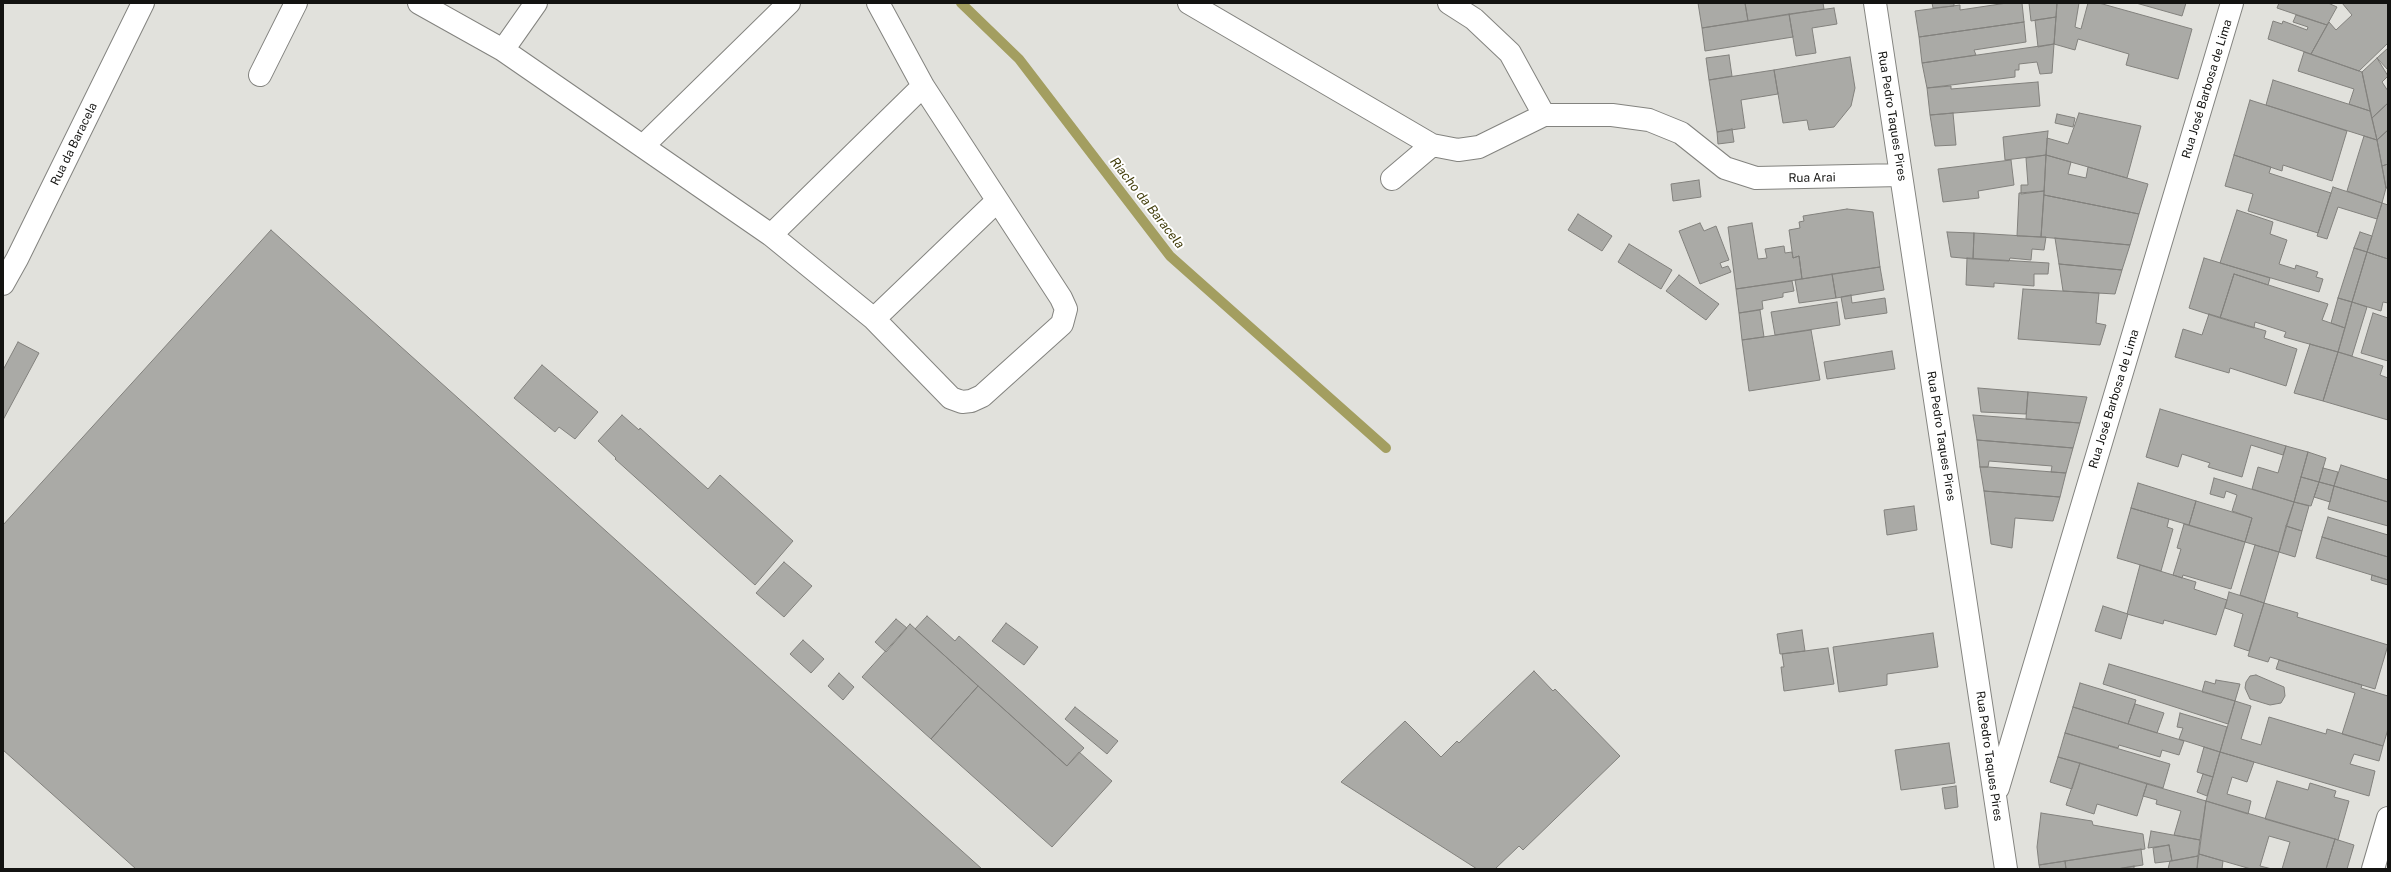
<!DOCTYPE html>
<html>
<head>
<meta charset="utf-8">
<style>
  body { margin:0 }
  #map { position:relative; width:2391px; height:872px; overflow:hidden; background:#e1e1dc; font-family:"Public Sans",sans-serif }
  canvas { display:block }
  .frame { position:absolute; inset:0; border:4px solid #131311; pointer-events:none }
</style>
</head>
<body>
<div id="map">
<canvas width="2391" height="872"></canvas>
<div class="frame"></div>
</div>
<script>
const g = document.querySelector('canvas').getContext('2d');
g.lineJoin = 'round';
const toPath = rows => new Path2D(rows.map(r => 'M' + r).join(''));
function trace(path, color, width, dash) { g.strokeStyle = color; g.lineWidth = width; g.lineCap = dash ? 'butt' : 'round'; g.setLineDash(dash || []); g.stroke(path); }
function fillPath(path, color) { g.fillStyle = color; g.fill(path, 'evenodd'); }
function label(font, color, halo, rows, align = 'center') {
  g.font = font + ' "Public Sans",sans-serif'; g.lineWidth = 4; g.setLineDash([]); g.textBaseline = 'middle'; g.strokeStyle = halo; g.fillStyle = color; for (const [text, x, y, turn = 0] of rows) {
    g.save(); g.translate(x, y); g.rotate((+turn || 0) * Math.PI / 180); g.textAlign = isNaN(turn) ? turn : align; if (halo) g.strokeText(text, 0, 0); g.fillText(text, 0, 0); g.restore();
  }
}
trace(toPath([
  [961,3,1019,59,1170,256,1386,448]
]), '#a39e60', 10);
const building = toPath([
  [1698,3,1745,3,1748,21,1702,28,1698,3],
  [1745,3,1823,3,1824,9,1748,21,1745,3],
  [1932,3,1954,3,1954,6,1933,8,1932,3],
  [2007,3,2022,3,2024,22,1919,37,1915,11,1960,5,1960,10,2007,3],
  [2029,3,2057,3,2056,17,2031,21,2029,3],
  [2057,3,2079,3,2075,27,2081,29,2088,3,2099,3,2192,29,2178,79,2126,65,2129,54,2078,39,2075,50,2054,44,2057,3],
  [2136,3,2186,3,2182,16,2136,3],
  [2279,3,2328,3,2337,7,2327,25,2277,8,2279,3],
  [2388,3,2388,43,2359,71,2311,54,2329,22,2336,30,2352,15,2342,3,2388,3],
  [1834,8,1837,24,1812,28,1816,53,1796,56,1789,14,1834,8],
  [1789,14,1793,37,1705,51,1702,28,1789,14],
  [2296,15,2327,25,2311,54,2268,39,2273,21,2282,24,2283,21,2307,30,2308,27,2293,22,2296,15],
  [2056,17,2054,44,2038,47,2035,20,2056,17],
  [2024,22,2026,42,1974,50,1976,55,1922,63,1919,37,2024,22],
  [2054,44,2052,73,2040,74,2037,62,2019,64,2019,70,2015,70,2015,77,1927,88,1922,63,2054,44],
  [2388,48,2388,70,2377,58,2388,48],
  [2304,52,2362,72,2370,111,2349,104,2354,89,2298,71,2304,52],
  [1729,55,1732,76,1709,80,1706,58,1729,55],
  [1850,57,1855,88,1851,106,1834,127,1809,130,1807,120,1783,123,1774,70,1850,57],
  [2377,58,2388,76,2382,82,2388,91,2388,103,2372,118,2362,72,2377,58],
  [1774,70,1778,94,1741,100,1745,128,1717,132,1709,80,1774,70],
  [2273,80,2370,111,2377,140,2266,105,2273,80],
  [2038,82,2040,106,1930,115,1927,88,1951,86,1951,89,2038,82],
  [2250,100,2347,131,2332,181,2283,165,2282,171,2234,155,2250,100],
  [2388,103,2388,130,2377,140,2372,118,2388,103],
  [1953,113,1956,145,1935,146,1930,115,1953,113],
  [2079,113,2141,126,2127,178,2046,155,2047,138,2068,144,2079,113],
  [2057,114,2075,118,2073,127,2055,123,2057,114],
  [1732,129,1734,142,1718,144,1717,132,1732,129],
  [2388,130,2388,164,2382,166,2377,140,2388,130],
  [2048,131,2046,155,2005,160,2003,137,2048,131],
  [2364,136,2377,140,2386,188,2382,203,2347,191,2364,136],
  [2046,155,2044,191,2021,194,2021,185,2028,185,2026,158,2046,155],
  [2046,155,2071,162,2068,174,2086,178,2088,167,2148,184,2139,214,2044,195,2046,155],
  [2234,155,2271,167,2269,173,2331,193,2318,233,2248,211,2253,194,2225,186,2234,155],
  [2011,160,2014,185,1978,191,1979,198,1943,202,1938,169,2011,160],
  [2388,164,2388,188,2386,188,2382,166,2388,164],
  [1699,180,1701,197,1673,201,1671,184,1699,180],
  [2333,187,2382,203,2377,219,2338,207,2327,239,2317,236,2333,187],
  [2044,191,2041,237,2017,236,2019,193,2044,191],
  [2044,195,2139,214,2130,245,2041,237,2044,195],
  [2382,203,2388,205,2388,259,2367,252,2382,203],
  [1847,209,1873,212,1880,267,1802,279,1799,256,1793,258,1789,230,1800,228,1799,222,1804,221,1803,216,1847,209],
  [2237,210,2273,222,2270,234,2287,240,2279,264,2295,269,2296,265,2318,272,2316,277,2323,279,2319,292,2220,263,2237,210],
  [1578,214,1612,236,1602,251,1568,230,1578,214],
  [1700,223,1704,231,1716,226,1729,260,1720,263,1722,268,1728,266,1731,272,1700,284,1679,231,1700,223],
  [1752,223,1758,259,1767,258,1765,249,1784,246,1785,253,1792,252,1793,258,1799,256,1802,279,1736,289,1728,227,1752,223],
  [271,230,982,869,136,869,3,750,3,525,271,230],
  [1947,232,1974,233,1973,259,1951,257,1947,232],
  [2360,232,2372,236,2367,252,2354,248,2360,232],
  [1974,233,2041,237,2046,237,2044,250,2032,249,2031,260,2010,258,2009,261,1973,259,1974,233],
  [2055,238,2130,245,2122,270,2059,264,2055,238],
  [1629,244,1672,270,1661,289,1618,262,1629,244],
  [2354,248,2367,252,2352,302,2338,298,2354,248],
  [2367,252,2388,259,2388,303,2383,302,2381,311,2352,302,2367,252],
  [1967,258,2049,263,2048,274,2034,274,2034,286,1994,283,1994,287,1966,285,1967,258],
  [2204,258,2270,278,2268,285,2234,274,2220,318,2189,308,2204,258],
  [2059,264,2122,270,2115,294,2063,291,2059,264],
  [1880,267,1884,290,1836,298,1832,274,1880,267],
  [1832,274,1836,298,1799,303,1795,280,1832,274],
  [2234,274,2328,304,2322,320,2345,328,2338,352,2284,337,2286,332,2255,322,2254,328,2220,318,2234,274],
  [1679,275,1719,304,1706,320,1666,291,1679,275],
  [1792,281,1794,291,1783,293,1783,297,1762,301,1763,309,1739,313,1736,289,1792,281],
  [2023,289,2099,293,2096,323,2106,325,2100,345,2018,339,2023,289],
  [1851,295,1852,303,1885,298,1887,313,1845,319,1841,297,1851,295],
  [2338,298,2352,302,2345,328,2331,323,2338,298],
  [1837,302,1840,325,1775,335,1771,312,1837,302],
  [2352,302,2367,307,2352,356,2338,352,2352,302],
  [1760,310,1764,337,1742,340,1739,313,1760,310],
  [2373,313,2388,318,2388,361,2361,353,2373,313],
  [2209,314,2266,331,2264,338,2297,349,2286,386,2230,368,2229,373,2175,357,2183,329,2202,335,2209,314],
  [1811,330,1820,380,1749,391,1742,340,1811,330],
  [18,342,39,353,3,420,3,370,18,342],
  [2310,344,2338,352,2323,401,2294,393,2310,344],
  [1892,351,1895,369,1827,379,1824,362,1892,351],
  [2338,352,2383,366,2380,375,2388,378,2388,420,2323,401,2338,352],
  [542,365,598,412,575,439,559,427,555,432,514,398,542,365],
  [1978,388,2028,392,2026,414,1981,412,1978,388],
  [2028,392,2087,397,2080,423,2026,419,2028,392],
  [2160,409,2286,446,2283,455,2251,445,2242,477,2208,467,2210,463,2182,454,2178,467,2146,457,2160,409],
  [622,415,639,430,640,428,708,489,720,475,793,541,755,585,615,459,616,458,598,441,622,415],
  [1973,415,2026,419,2080,423,2073,448,1977,440,1973,415],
  [1977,440,2073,448,2066,473,2051,472,2052,466,1989,461,1988,467,1980,467,1977,440],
  [2286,446,2308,452,2294,502,2252,489,2258,467,2278,473,2286,446],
  [2308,452,2326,458,2319,482,2301,477,2308,452],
  [2341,465,2388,480,2388,502,2334,486,2341,465],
  [1980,467,1988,467,2066,473,2060,497,1984,491,1980,467],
  [2323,468,2338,472,2334,486,2319,482,2323,468],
  [2301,477,2319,482,2311,506,2294,502,2301,477],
  [2214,478,2294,502,2279,552,2245,542,2252,518,2232,511,2237,495,2226,491,2224,498,2210,494,2214,478],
  [2319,482,2334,486,2330,502,2314,497,2319,482],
  [2138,483,2196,501,2189,525,2131,508,2138,483],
  [2334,486,2388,502,2388,526,2328,509,2334,486],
  [1984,491,2060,497,2053,521,2015,518,2012,548,1991,544,1984,491],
  [2196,501,2252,518,2245,542,2189,525,2196,501],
  [2294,502,2309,506,2302,531,2286,526,2294,502],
  [1914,506,1917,530,1887,535,1884,510,1914,506],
  [2131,508,2169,519,2167,527,2173,529,2161,571,2117,558,2131,508],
  [2328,517,2388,535,2388,557,2322,537,2328,517],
  [2184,524,2245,542,2231,589,2183,575,2182,578,2173,575,2181,549,2177,548,2184,524],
  [2286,526,2302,531,2295,557,2279,552,2286,526],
  [2322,537,2388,557,2388,580,2316,558,2322,537],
  [2255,545,2279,552,2264,603,2240,595,2255,545],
  [784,562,812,586,784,617,756,593,784,562],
  [2140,565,2196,582,2194,589,2227,600,2216,635,2164,620,2163,624,2127,614,2140,565],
  [2372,575,2388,580,2388,585,2371,580,2372,575],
  [2229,592,2264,603,2249,651,2234,646,2243,614,2225,608,2229,592],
  [2264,603,2298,613,2297,617,2388,645,2375,689,2270,657,2268,662,2248,656,2264,603],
  [2103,606,2128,614,2121,639,2095,631,2103,606],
  [927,616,955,641,959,636,1084,748,1067,766,915,629,927,616],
  [896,619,907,628,886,652,875,642,896,619],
  [1006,623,1038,647,1024,665,992,641,1006,623],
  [910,624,978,686,931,739,862,677,910,624],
  [1802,630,1805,651,1780,654,1777,634,1802,630],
  [1933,633,1938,667,1887,674,1887,685,1839,692,1833,647,1933,633],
  [803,640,824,659,811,673,790,654,803,640],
  [1828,648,1834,684,1784,691,1781,667,1784,667,1782,654,1828,648],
  [2279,660,2362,685,2361,688,2388,696,2388,729,2383,746,2342,734,2355,693,2276,669,2279,660],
  [2109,664,2235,701,2228,724,2103,684,2109,664],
  [1534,671,1553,691,1555,689,1620,756,1523,850,1519,846,1495,869,1477,869,1341,782,1405,721,1441,757,1457,741,1459,743,1534,671],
  [839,673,854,687,843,700,828,686,839,673],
  [2256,675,2284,687,2285,696,2281,703,2270,705,2250,699,2245,688,2246,682,2250,676,2256,675],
  [2216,680,2240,684,2235,701,2202,692,2205,681,2215,684,2216,680],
  [2080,683,2136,700,2128,724,2073,707,2080,683],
  [978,686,1067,766,1079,752,1112,781,1052,847,931,739,978,686],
  [2235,701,2251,706,2241,739,2261,745,2269,717,2326,734,2327,729,2383,746,2379,761,2354,754,2350,764,2375,771,2369,796,2220,752,2235,701],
  [2135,704,2164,713,2157,733,2128,724,2135,704],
  [1075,707,1118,741,1107,754,1065,719,1075,707],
  [2073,707,2184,741,2179,755,2162,750,2160,757,2119,745,2118,748,2065,733,2073,707],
  [2180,713,2227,727,2220,752,2179,739,2183,728,2177,727,2180,713],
  [2065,733,2170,764,2163,788,2058,757,2065,733],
  [1949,743,1955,783,1901,790,1895,750,1949,743],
  [2204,747,2220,752,2213,777,2197,772,2204,747],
  [2220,752,2254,762,2247,782,2232,777,2227,794,2251,801,2248,814,2206,801,2220,752],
  [2058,757,2080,763,2072,789,2050,782,2058,757],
  [2080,763,2147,784,2137,816,2097,804,2094,814,2066,805,2080,763],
  [2203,774,2213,777,2207,796,2197,792,2203,774],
  [2277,781,2308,790,2310,783,2336,791,2334,797,2349,801,2338,840,2265,819,2277,781],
  [2147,784,2206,801,2200,840,2174,835,2181,811,2156,804,2157,800,2143,796,2147,784],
  [1956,786,1958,807,1945,809,1942,788,1956,786],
  [2206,801,2335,839,2326,869,2282,869,2290,842,2269,836,2260,866,2272,869,2251,869,2199,854,2206,801],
  [2041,813,2092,821,2093,825,2143,834,2145,849,2039,865,2037,847,2041,813],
  [2151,831,2200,840,2198,856,2172,861,2169,845,2148,848,2151,831],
  [2335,839,2354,845,2347,869,2326,869,2335,839],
  [2169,845,2172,861,2155,863,2153,848,2169,845],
  [2141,849,2143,865,2117,869,2066,869,2065,861,2141,849],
  [2199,854,2223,861,2222,869,2197,869,2199,854],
  [2198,856,2197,869,2168,869,2170,861,2198,856],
  [2065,861,2066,869,2040,869,2039,865,2065,861],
  [2134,866,2134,869,2117,869,2134,866]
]);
fillPath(building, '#aaaaa6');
trace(building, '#82817d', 1);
const minor = toPath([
  [419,3,503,50,771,235,874,319,951,398,962,402,971,401,982,396,1062,324,1066,309,1061,298,923,86,878,3],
  [1189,3,1432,145,1458,150,1479,147,1544,115,1612,115,1649,120,1681,133,1725,168,1756,178,1901,175],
  [1449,3,1474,19,1510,53,1544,115],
  [1875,3,2006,869],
  [503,50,536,3],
  [260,75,296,3],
  [643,146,789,3],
  [1392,179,1432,145],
  [771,235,923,86],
  [3,284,17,259,143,3],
  [874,319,997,201],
  [1998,788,2232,3],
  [2373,869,2388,818]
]);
trace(minor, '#83837f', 24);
trace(minor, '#fff', 22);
label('12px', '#131311', '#fff', [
  ["Rua José Barbosa de Lima",2207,89,-73],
  ["Rua Pedro Taques Pires",1892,116,81],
  ["Rua da Baracela",74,144,-64],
  ["Rua Arai",1812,178,-1],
  ["Rua José Barbosa de Lima",2114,399,-73],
  ["Rua Pedro Taques Pires",1941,436,81],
  ["Rua Pedro Taques Pires",1989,756,82]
]);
label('italic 13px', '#423d0b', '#fff', [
  ["Riacho da Baracela",1147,203,52]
]);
</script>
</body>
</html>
